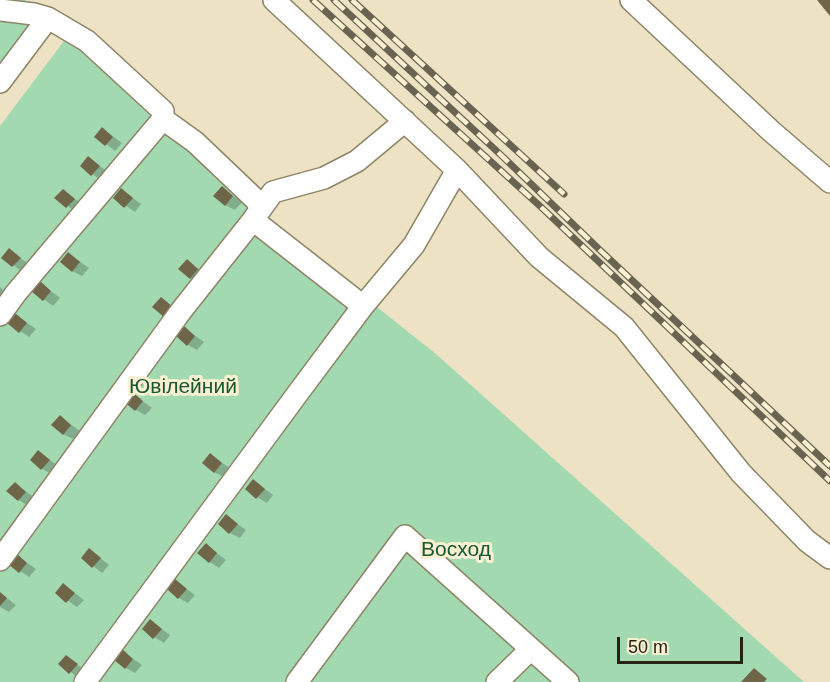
<!DOCTYPE html>
<html>
<head>
<meta charset="utf-8">
<style>
  body { margin:0 }
  #map { position:relative; width:830px; height:682px; overflow:hidden; background:#ede3c4; font-family:Helvetica,sans-serif }
  canvas { display:block }
  .scale { position:absolute; left:617px; top:637px; width:126px; height:27px; box-sizing:border-box; border:3px solid #252216; border-top:0; padding-left:8px; font-size:18px; line-height:21px; white-space:nowrap; color:#252216; -webkit-text-stroke:4px #fbf0d1; paint-order:stroke }
</style>
</head>
<body>
<div id="map">
<canvas width="830" height="682"></canvas>
<div class="scale">50 m</div>
</div>
<script>
const g = document.querySelector('canvas').getContext('2d');
g.lineJoin = 'round';
function fillPath(path, color) { g.fillStyle = color; g.fill(path, 'evenodd'); }
const toPath = rows => new Path2D(rows.map(r => 'M' + r).join(''));
function trace(path, color, width, dash) { g.strokeStyle = color; g.lineWidth = width; g.lineCap = dash ? 'butt' : 'round'; g.setLineDash(dash || []); g.stroke(path); }
function label(font, color, halo, rows, align = 'center') {
  g.font = font + ' Helvetica,sans-serif'; g.lineWidth = 6; g.setLineDash([]); g.textBaseline = 'middle'; g.strokeStyle = halo; g.fillStyle = color; for (const [text, x, y, turn = 0] of rows) {
    g.save(); g.translate(x, y); g.rotate((+turn || 0) * Math.PI / 180); g.textAlign = isNaN(turn) ? turn : align; if (halo) g.strokeText(text, 0, 0); g.fillText(text, 0, 0); g.restore();
  }
}
fillPath(toPath([
  [0,0,25,0,48,18,0,82],
  [64,41,81,50,142,102,216,179,436,354,804,682,0,682,0,126]
]), '#a2d9b1');
fillPath(toPath([
  [102,128,122,143,115,151,96,136],
  [89,158,108,172,102,180,92,174],
  [222,188,242,202,235,210,225,205],
  [63,190,83,205,77,213,57,198],
  [122,190,141,204,135,212,115,198],
  [9,250,29,264,22,272,3,257],
  [69,254,89,268,82,276,72,271],
  [187,261,207,275,200,283,191,278],
  [40,283,60,298,53,306,33,291],
  [0,287,8,294,0,301],
  [16,315,36,329,29,337,20,331],
  [184,328,204,342,197,350,188,345],
  [132,393,152,408,145,415,136,410],
  [60,417,80,431,73,439,63,434],
  [39,452,58,466,52,474,42,469],
  [211,455,231,469,224,477,214,472],
  [254,481,273,495,267,503,257,497],
  [15,484,35,498,28,506,19,500],
  [226,516,246,530,240,538,230,533],
  [206,545,226,560,219,568,210,562],
  [90,550,109,565,102,573,83,558],
  [16,555,36,569,29,577,20,571],
  [175,581,195,595,188,603,179,598],
  [64,585,84,600,77,607,57,593],
  [0,593,16,605,9,612,0,607],
  [150,621,170,635,164,643,154,637],
  [122,651,142,665,135,673,126,668],
  [67,657,86,671,80,679,60,664]
]), '#0003');
fillPath(toPath([
  [817,0,830,0,830,16],
  [102,127,113,137,105,146,94,137],
  [88,156,100,166,91,176,80,166],
  [222,186,233,196,225,206,213,196],
  [121,188,133,198,124,208,113,198],
  [63,189,75,199,66,208,54,198],
  [9,248,21,258,12,267,1,258],
  [68,252,80,262,72,272,60,262],
  [187,259,198,269,190,279,178,269],
  [40,281,51,291,43,301,31,291],
  [161,297,173,307,164,317,152,307],
  [15,313,27,323,19,333,7,323],
  [184,326,195,336,187,346,176,336],
  [131,391,143,401,135,411,123,401],
  [60,415,71,425,63,435,51,425],
  [38,450,50,460,41,470,30,460],
  [210,453,222,463,214,473,202,463],
  [253,479,265,489,256,499,245,489],
  [15,482,26,492,18,501,6,491],
  [226,514,238,524,229,534,218,524],
  [206,543,217,553,209,563,197,553],
  [89,548,101,558,92,568,81,558],
  [16,553,27,563,19,573,7,563],
  [175,579,187,589,178,599,167,589],
  [63,583,75,593,66,603,55,593],
  [0,592,7,598,0,606],
  [150,619,162,629,153,639,142,629],
  [122,649,133,659,125,669,113,659],
  [66,655,78,664,69,674,58,664],
  [754,668,767,679,764,682,741,682]
]), '#6f664a');
const minor = toPath([
  [274,0,457,170,539,257,624,327,741,473,807,541,830,558],
  [631,0,771,131,830,182],
  [0,10,34,14,48,18,87,41,163,111,163,119,195,142,257,201,260,210,253,220,363,306],
  [0,82,48,18],
  [260,210,273,192,324,178,357,161,405,121],
  [0,315,16,293,163,119],
  [0,560,181,311,253,220],
  [85,682,298,393,363,306,414,245,457,170],
  [297,682,405,536,568,682],
  [497,682,531,649]
]);
trace(minor, '#8d8467', 24);
trace(minor, '#fff', 21);
const rail = toPath([
  [313,0,541,207,830,481],
  [334,0,502,156,602,252,830,466],
  [352,0,564,194]
]);
trace(rail, '#696351', 7);
trace(rail, '#fbf0d1', 4.5, [14]);
label('21px', '#165931', '#fbf0d1', [
  ["Ювілейний",183,387],
  ["Восход",456,550]
]);
</script>
</body>
</html>
